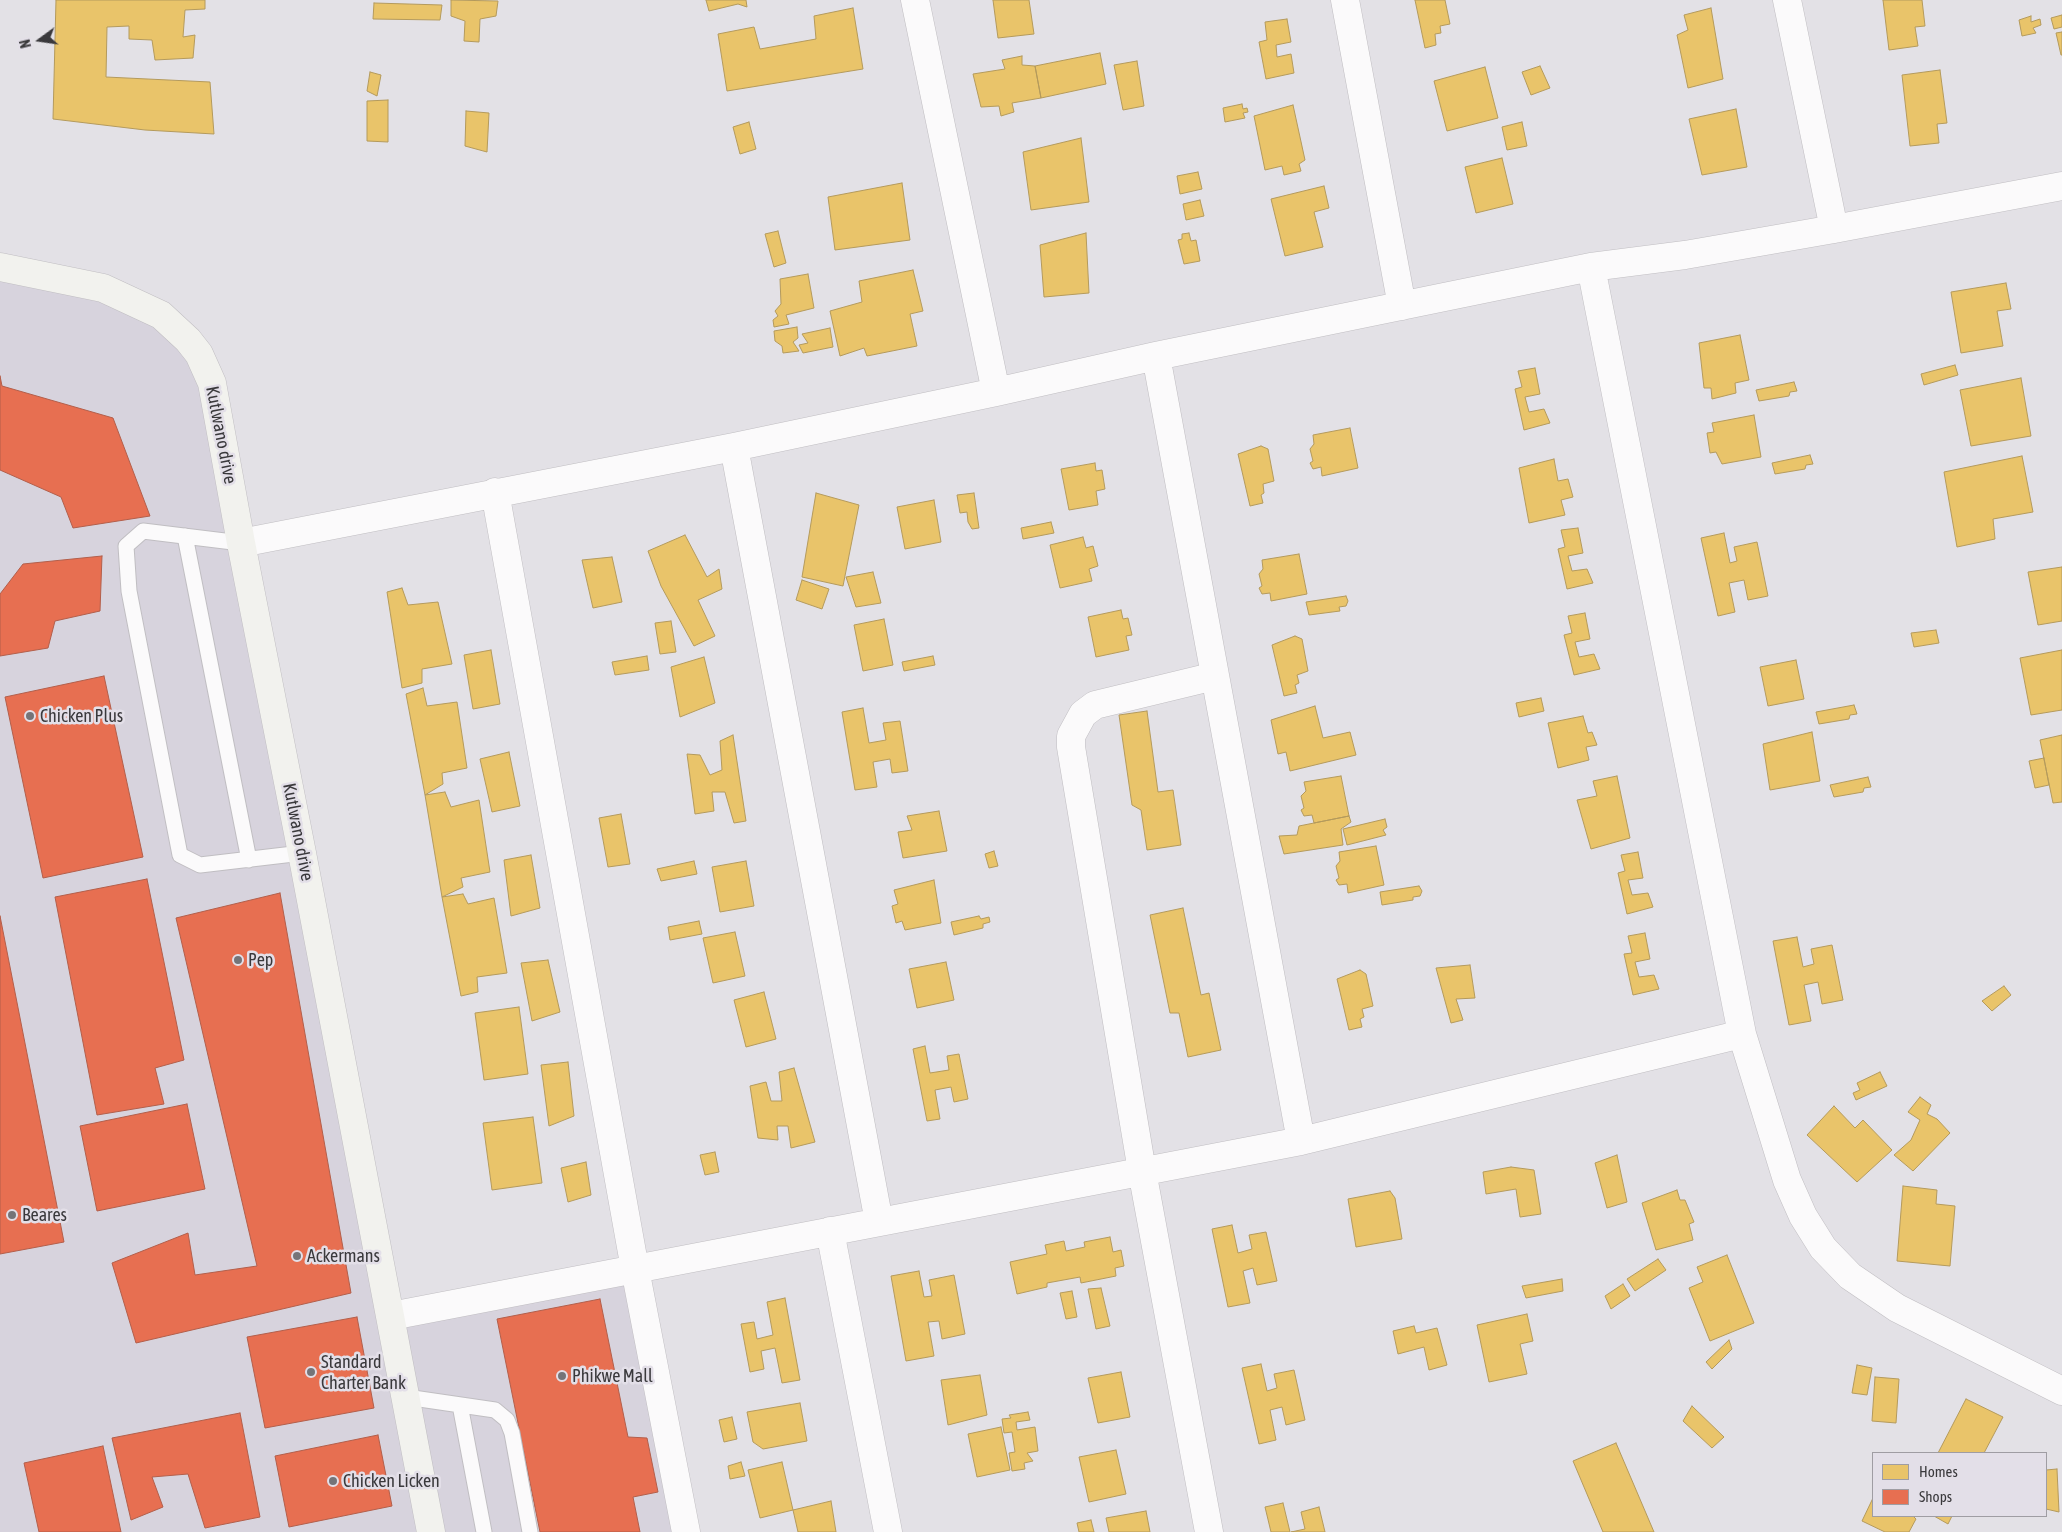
<!DOCTYPE html>
<html>
<head>
<meta charset="utf-8">
<style>
  body { margin:0 }
  #map { position:relative; width:2062px; height:1532px; overflow:hidden; background:#e3e1e6; font-family:"Asap Condensed",sans-serif }
  canvas { display:block }
  .legend { position:absolute; left:1872px; top:1452px; width:175px; height:65px; box-sizing:border-box; background:#e3dfe8; border:1px solid #9f9da3; margin:0; padding:6px 9px; list-style:none; font-size:15px; color:#3a393c }
  .legend li { display:flex; align-items:center; gap:10px; height:25px }
  .legend b { width:25px; border:1px solid #9f9da3 }
  .north { position:absolute; left:15px; top:15px; width:50px; height:50px; -webkit-text-stroke:4px #e3dfe8; paint-order:stroke; rotate:256deg; font-size:14px; font-weight:700; line-height:20px; text-align:center; color:#3a393c }
  .north::after { content:''; display:block; margin:auto; width:18px; height:22px; background:#3a393c; clip-path:polygon(50% 0,100% 100%,50% 72%,0 100%) }
</style>
</head>
<body>
<div id="map">
<canvas width="2062" height="1532"></canvas>
<ul class="legend">
<li><b style="height:14px;background:#e9c46a"></b>Homes</li>
<li><b style="height:14px;background:#e76f51"></b>Shops</li>
</ul>
<div class="north">N</div>
</div>
<script>
const g = document.querySelector('canvas').getContext('2d');
g.lineJoin = 'round';
function fillPath(path, color) { g.fillStyle = color; g.fill(path, 'evenodd'); }
const toPath = rows => new Path2D(rows.map(r => 'M' + r).join(''));
function trace(path, color, width, dash) { g.strokeStyle = color; g.lineWidth = width; g.lineCap = dash ? 'butt' : 'round'; g.setLineDash(dash || []); g.stroke(path); }
function label(font, color, halo, rows, align = 'center') {
  g.font = font + ' "Asap Condensed",sans-serif'; g.lineWidth = 5; g.setLineDash([]); g.textBaseline = 'middle'; g.strokeStyle = halo; g.fillStyle = color; for (const [text, x, y, turn = 0] of rows) {
    g.save(); g.translate(x, y); g.rotate((+turn || 0) * Math.PI / 180); g.textAlign = isNaN(turn) ? turn : align; if (halo) g.strokeText(text, 0, 0); g.fillText(text, 0, 0); g.restore();
  }
}
fillPath(toPath([
  [0,261,103,288,188,340,242,540,390,1316,635,1269,686,1532,0,1532]
]), '#d7d3dd');
const homes = toPath([
  [56,0,205,0,205,9,185,10,183,37,195,35,193,58,155,60,152,40,129,39,129,26,107,27,106,77,210,82,214,134,145,130,53,119,56,0],
  [451,0,498,1,496,16,480,19,479,42,464,41,465,21,451,16,451,0],
  [706,0,746,0,747,7,738,4,709,11,706,0],
  [993,0,1029,0,1034,34,998,38,993,0],
  [1415,0,1445,0,1450,24,1440,26,1441,33,1435,34,1436,45,1425,48,1415,0],
  [1883,0,1922,0,1925,26,1915,27,1918,46,1889,50,1883,0],
  [374,3,442,5,440,20,373,19,374,3],
  [853,8,863,69,727,91,718,34,754,27,760,49,816,39,814,16,853,8],
  [1711,8,1723,79,1688,88,1677,35,1688,30,1684,15,1711,8],
  [2062,15,2062,27,2054,29,2051,18,2062,15],
  [2031,16,2031,22,2040,19,2041,25,2033,28,2036,33,2022,36,2019,20,2031,16],
  [1287,19,1291,42,1276,45,1277,57,1291,54,1294,73,1266,79,1259,42,1267,40,1265,22,1287,19],
  [2062,32,2062,55,2061,55,2056,33,2062,32],
  [1100,53,1106,84,1041,98,1035,66,1100,53],
  [1022,56,1022,65,1035,66,1041,98,1012,103,1014,112,1001,116,999,106,981,107,973,74,1005,69,1002,60,1022,56],
  [1137,61,1144,106,1123,110,1114,65,1137,61],
  [1540,66,1550,88,1531,95,1522,72,1540,66],
  [1485,67,1498,118,1447,131,1434,81,1485,67],
  [1940,70,1947,123,1937,124,1939,143,1910,146,1902,75,1940,70],
  [370,72,381,75,377,96,367,91,370,72],
  [388,100,388,142,367,141,367,101,388,100],
  [1242,104,1243,109,1247,108,1248,112,1243,113,1245,118,1225,122,1223,108,1242,104],
  [1293,105,1305,160,1299,164,1301,171,1284,175,1282,166,1265,170,1254,116,1293,105],
  [1736,109,1747,167,1702,175,1689,119,1736,109],
  [466,111,489,113,487,152,465,146,466,111],
  [749,122,756,149,740,154,733,127,749,122],
  [1522,122,1527,146,1507,150,1502,127,1522,122],
  [1081,138,1089,202,1031,210,1023,152,1081,138],
  [1502,158,1513,204,1476,213,1465,167,1502,158],
  [1198,172,1202,189,1180,194,1177,176,1198,172],
  [902,183,910,240,835,250,828,197,902,183],
  [1324,186,1329,208,1314,212,1323,247,1285,256,1271,199,1324,186],
  [1200,200,1204,216,1186,220,1183,204,1200,200],
  [778,231,786,263,774,267,765,234,778,231],
  [1086,233,1089,293,1044,297,1040,245,1086,233],
  [1189,233,1191,241,1196,240,1200,261,1184,264,1178,240,1182,239,1182,234,1189,233],
  [913,270,923,311,910,314,917,346,867,356,864,348,840,356,830,311,862,302,859,281,913,270],
  [808,274,814,308,786,315,789,324,774,327,773,320,778,316,775,311,781,304,780,279,808,274],
  [2006,283,2011,309,1997,311,2003,346,1961,353,1951,292,2006,283],
  [797,327,798,338,793,342,799,351,783,353,782,346,775,341,774,331,797,327],
  [830,328,833,347,803,353,799,345,808,343,802,334,830,328],
  [1740,335,1749,380,1735,383,1736,393,1712,399,1711,388,1704,388,1699,343,1740,335],
  [1955,365,1958,375,1924,385,1921,374,1955,365],
  [1535,368,1540,394,1525,397,1529,412,1544,409,1550,423,1524,430,1515,389,1522,387,1518,371,1535,368],
  [2021,378,2031,436,1971,446,1960,390,2021,378],
  [1794,382,1797,391,1790,392,1789,396,1759,401,1756,390,1794,382],
  [1754,415,1761,457,1722,464,1716,452,1710,453,1707,433,1714,432,1712,423,1754,415],
  [1350,428,1358,468,1322,476,1321,467,1313,469,1310,463,1313,461,1310,449,1314,444,1313,435,1350,428],
  [1261,446,1268,449,1274,481,1263,484,1264,493,1261,495,1263,503,1250,506,1238,454,1261,446],
  [1810,455,1813,464,1806,465,1805,469,1775,474,1772,463,1810,455],
  [2022,456,2033,512,1993,519,1995,539,1957,547,1944,472,2022,456],
  [1554,459,1558,481,1568,479,1573,497,1561,500,1565,515,1529,523,1519,468,1554,459],
  [1095,463,1096,471,1102,470,1105,489,1096,491,1098,505,1069,510,1061,469,1095,463],
  [816,493,859,505,843,586,802,577,816,493],
  [974,493,979,528,972,529,968,522,967,512,960,513,957,495,974,493],
  [934,500,941,542,905,549,897,507,934,500],
  [1051,522,1054,533,1023,539,1021,528,1051,522],
  [1578,528,1583,553,1568,556,1572,571,1587,569,1593,583,1567,589,1558,549,1565,547,1561,530,1578,528],
  [1724,533,1730,563,1737,561,1734,547,1757,542,1768,596,1748,600,1744,580,1729,583,1735,612,1718,616,1701,538,1724,533],
  [685,535,707,577,719,569,722,589,698,600,715,636,694,646,661,586,648,551,685,535],
  [1083,537,1086,548,1093,546,1098,566,1089,569,1092,581,1060,588,1050,545,1083,537],
  [1299,554,1307,594,1271,601,1270,593,1262,594,1259,588,1262,586,1259,574,1263,569,1262,560,1299,554],
  [612,557,622,602,593,608,582,560,612,557],
  [2062,567,2062,621,2038,625,2028,572,2062,567],
  [873,572,881,603,856,607,846,577,873,572],
  [802,580,829,589,822,609,796,600,802,580],
  [402,588,408,605,438,602,452,664,422,669,422,683,402,688,387,592,402,588],
  [1346,596,1348,601,1346,606,1339,607,1340,611,1309,615,1306,602,1346,596],
  [1121,610,1123,619,1128,618,1132,635,1126,636,1129,650,1096,657,1088,617,1121,610],
  [1585,613,1590,639,1575,642,1579,657,1594,654,1600,669,1574,675,1564,635,1572,633,1568,616,1585,613],
  [884,619,893,665,863,671,854,625,884,619],
  [671,621,676,652,660,654,655,623,671,621],
  [1936,630,1939,643,1914,647,1911,633,1936,630],
  [1295,636,1302,639,1308,671,1297,675,1299,683,1295,685,1297,693,1284,696,1272,645,1295,636],
  [491,650,500,704,473,709,464,655,491,650],
  [2062,650,2062,710,2031,715,2020,658,2062,650],
  [647,656,649,670,615,675,612,662,647,656],
  [933,656,935,665,904,671,902,662,933,656],
  [704,657,715,703,680,717,671,667,704,657],
  [1796,660,1804,699,1768,706,1760,667,1796,660],
  [423,688,427,706,457,702,467,768,442,773,443,784,425,795,406,694,423,688],
  [1541,698,1544,711,1519,717,1516,703,1541,698],
  [1854,705,1857,714,1850,715,1849,719,1819,724,1816,712,1854,705],
  [1315,706,1323,738,1350,732,1356,755,1290,771,1286,752,1278,754,1271,720,1315,706],
  [863,708,869,743,886,740,883,723,900,721,908,771,892,773,890,759,873,762,877,787,855,790,842,712,863,708],
  [1147,711,1158,792,1173,790,1181,845,1147,850,1141,810,1132,805,1119,715,1147,711],
  [1583,716,1588,733,1592,732,1597,745,1586,747,1589,760,1558,768,1548,723,1583,716],
  [1812,732,1820,781,1770,790,1763,744,1812,732],
  [733,735,746,821,734,823,725,792,712,792,714,811,695,814,687,754,700,755,710,775,722,770,720,741,733,735],
  [2062,735,2062,802,2053,803,2040,740,2062,735],
  [509,752,520,806,492,812,480,759,509,752],
  [2044,758,2049,785,2035,788,2029,761,2044,758],
  [1341,776,1349,816,1314,823,1312,815,1304,816,1301,810,1304,808,1301,796,1306,791,1304,782,1341,776],
  [1617,776,1630,838,1591,849,1577,800,1597,796,1593,781,1617,776],
  [1868,777,1871,787,1864,788,1863,792,1834,797,1830,785,1868,777],
  [445,792,451,807,479,800,490,872,461,878,463,887,442,897,425,795,445,792],
  [939,811,947,851,903,858,898,832,912,830,907,816,939,811],
  [621,814,630,864,608,867,599,818,621,814],
  [1349,816,1351,822,1341,829,1343,845,1284,854,1279,836,1297,835,1299,826,1349,816],
  [1385,819,1387,827,1383,830,1386,835,1347,845,1343,829,1385,819],
  [1376,846,1384,885,1348,893,1347,884,1339,885,1336,880,1339,878,1336,866,1340,861,1339,852,1376,846],
  [994,851,998,866,989,868,985,854,994,851],
  [1638,852,1643,878,1628,880,1632,895,1648,893,1653,907,1627,914,1618,873,1625,871,1621,855,1638,852],
  [531,855,540,908,511,916,504,860,531,855],
  [694,861,697,874,661,881,657,869,694,861],
  [746,861,754,906,720,912,712,867,746,861],
  [934,880,941,923,905,930,902,921,896,923,892,906,898,904,894,890,934,880],
  [1419,886,1422,891,1420,896,1413,897,1413,900,1382,905,1380,892,1419,886],
  [463,894,468,904,494,898,507,973,477,977,478,992,461,996,442,897,463,894],
  [1183,908,1201,995,1209,993,1221,1050,1188,1057,1179,1013,1170,1013,1150,915,1183,908],
  [979,916,981,919,989,917,990,922,983,924,983,928,954,935,951,922,979,916],
  [699,921,702,934,670,940,668,927,699,921],
  [735,932,745,976,713,983,703,938,735,932],
  [1645,933,1650,959,1635,962,1639,977,1654,975,1659,989,1633,995,1624,954,1632,953,1628,936,1645,933],
  [1797,937,1803,967,1814,964,1811,949,1832,945,1843,1000,1822,1004,1818,982,1804,985,1811,1021,1789,1025,1773,941,1797,937],
  [548,960,560,1012,532,1021,521,963,548,960],
  [946,962,954,1000,917,1008,909,969,946,962],
  [1470,965,1475,998,1456,999,1463,1020,1451,1023,1436,968,1470,965],
  [1360,970,1366,974,1373,1006,1362,1009,1364,1017,1360,1019,1362,1027,1349,1030,1337,979,1360,970],
  [2004,986,2011,995,1992,1011,1982,1001,2004,986],
  [764,992,776,1039,746,1047,734,1000,764,992],
  [519,1007,528,1074,484,1080,475,1013,519,1007],
  [925,1046,930,1073,949,1070,947,1056,959,1054,968,1099,954,1102,951,1087,935,1090,940,1119,927,1121,913,1049,925,1046],
  [568,1062,574,1116,549,1126,541,1065,568,1062],
  [794,1068,815,1142,791,1148,788,1126,777,1126,778,1140,758,1138,750,1086,766,1082,771,1101,782,1101,779,1072,794,1068],
  [1880,1072,1887,1086,1856,1100,1853,1093,1860,1090,1857,1083,1880,1072],
  [1920,1097,1931,1105,1927,1114,1937,1119,1950,1133,1913,1171,1894,1155,1911,1140,1920,1120,1908,1112,1920,1097],
  [1834,1106,1855,1128,1863,1120,1892,1150,1857,1182,1807,1135,1834,1106],
  [533,1117,542,1183,492,1190,483,1123,533,1117],
  [715,1152,719,1172,705,1175,700,1155,715,1152],
  [1617,1155,1627,1202,1607,1208,1595,1163,1617,1155],
  [586,1162,591,1195,568,1202,561,1168,586,1162],
  [1511,1167,1534,1170,1541,1214,1520,1217,1516,1189,1486,1194,1483,1172,1511,1167],
  [1903,1186,1937,1190,1936,1204,1955,1206,1950,1266,1897,1261,1903,1186],
  [1677,1190,1680,1200,1685,1200,1694,1222,1689,1224,1693,1240,1656,1250,1642,1203,1677,1190],
  [1390,1191,1395,1198,1402,1239,1356,1247,1348,1199,1390,1191],
  [1232,1225,1238,1253,1252,1249,1249,1235,1266,1232,1277,1281,1257,1285,1253,1268,1243,1271,1250,1303,1228,1307,1212,1229,1232,1225],
  [1110,1237,1113,1252,1121,1250,1124,1266,1115,1268,1116,1276,1081,1283,1080,1277,1047,1283,1047,1287,1017,1294,1010,1262,1047,1254,1045,1245,1064,1241,1066,1251,1085,1247,1084,1242,1110,1237],
  [1727,1255,1754,1323,1710,1341,1689,1288,1703,1282,1697,1267,1727,1255],
  [1658,1259,1666,1270,1635,1291,1627,1279,1658,1259],
  [919,1271,924,1297,932,1296,929,1280,954,1275,965,1334,942,1339,939,1321,928,1322,934,1356,906,1361,891,1276,919,1271],
  [1562,1279,1563,1291,1526,1298,1522,1286,1562,1279],
  [1623,1284,1630,1296,1611,1309,1605,1296,1623,1284],
  [1101,1288,1110,1326,1096,1329,1088,1289,1101,1288],
  [1072,1291,1077,1317,1066,1319,1060,1293,1072,1291],
  [785,1298,800,1380,782,1383,775,1348,761,1351,764,1369,750,1372,741,1324,754,1322,757,1339,773,1335,767,1302,785,1298],
  [1527,1314,1533,1341,1520,1344,1527,1374,1489,1382,1477,1325,1527,1314],
  [1414,1326,1416,1333,1437,1328,1447,1365,1429,1370,1424,1347,1398,1354,1393,1331,1414,1326],
  [1729,1340,1732,1349,1712,1369,1706,1362,1729,1340],
  [1261,1364,1267,1391,1277,1388,1274,1374,1294,1370,1305,1420,1286,1425,1282,1407,1270,1410,1276,1440,1259,1444,1242,1368,1261,1364],
  [1857,1365,1872,1368,1867,1395,1852,1393,1857,1365],
  [1121,1372,1130,1417,1098,1423,1088,1378,1121,1372],
  [980,1375,987,1415,948,1425,941,1380,980,1375],
  [1875,1377,1899,1379,1896,1423,1872,1421,1875,1377],
  [1966,1399,2003,1417,1984,1453,1938,1453,1966,1399],
  [800,1403,807,1441,763,1449,753,1442,747,1412,800,1403],
  [1692,1406,1724,1437,1712,1448,1683,1421,1692,1406],
  [1028,1412,1030,1420,1016,1422,1017,1430,1035,1427,1038,1451,1027,1453,1033,1461,1024,1463,1025,1469,1012,1471,1009,1453,1015,1452,1012,1432,1004,1433,1002,1419,1011,1418,1009,1415,1028,1412],
  [732,1417,737,1439,724,1442,719,1420,732,1417],
  [1001,1427,1010,1470,977,1477,968,1434,1001,1427],
  [1616,1443,1654,1532,1603,1532,1573,1461,1616,1443],
  [1116,1450,1126,1494,1089,1502,1079,1457,1116,1450],
  [741,1462,745,1476,730,1479,728,1466,741,1462],
  [782,1462,793,1510,760,1518,748,1470,782,1462],
  [2057,1469,2059,1512,2046,1509,2046,1470,2057,1469],
  [1873,1498,1873,1516,1913,1516,1916,1519,1909,1532,1885,1532,1862,1521,1873,1498],
  [831,1501,836,1532,798,1532,793,1510,831,1501],
  [1283,1503,1290,1532,1271,1532,1265,1507,1283,1503],
  [1319,1507,1325,1532,1291,1532,1305,1529,1301,1512,1319,1507],
  [1146,1511,1150,1532,1109,1532,1106,1518,1146,1511],
  [1934,1516,1952,1516,1948,1524,1934,1516],
  [1091,1520,1094,1532,1079,1532,1077,1523,1091,1520]
]);
fillPath(homes, '#e9c46a');
trace(homes, '#b49a5c', 1);
const shops = toPath([
  [0,376,2,386,113,418,150,516,73,528,61,497,0,470,0,376],
  [102,556,100,611,55,621,48,648,0,656,0,594,23,564,102,556],
  [104,676,143,857,43,878,5,697,104,676],
  [147,879,184,1060,155,1068,164,1104,97,1115,55,897,147,879],
  [280,893,351,1293,136,1343,112,1263,188,1233,195,1275,257,1266,176,918,280,893],
  [0,916,64,1242,0,1254,0,916],
  [187,1104,205,1189,97,1211,80,1126,187,1104],
  [600,1299,628,1437,647,1438,658,1492,633,1497,640,1532,540,1532,497,1319,600,1299],
  [357,1317,374,1408,265,1428,247,1337,357,1317],
  [240,1413,260,1517,205,1528,188,1474,152,1477,163,1507,131,1520,112,1438,240,1413],
  [378,1435,392,1506,289,1527,275,1456,378,1435],
  [103,1446,121,1532,39,1532,24,1463,103,1446]
]);
fillPath(shops, '#e76f51');
trace(shops, '#b35f4b', 1);
const lane = toPath([
  [185,536,249,860],
  [241,543,143,531,126,546,129,591,180,855,200,865,302,853],
  [406,1397,495,1410,507,1420,512,1433,530,1532],
  [460,1405,484,1532]
]);
const street = toPath([
  [915,0,996,392],
  [1345,0,1402,306],
  [1787,0,1834,229],
  [1591,267,1742,1034,1787,1180,1803,1216,1823,1248,1850,1276,1897,1308,2062,1391],
  [1156,356,1301,1141],
  [734,447,879,1222],
  [495,492,635,1269,686,1532],
  [241,543,734,447,996,392,1156,356,1591,267,1685,255,1834,229,2062,186],
  [830,1231,888,1532],
  [391,1316,1301,1141,1742,1034],
  [1209,1532,1142,1171,1071,747,1071,736,1083,714,1095,705,1215,676]
]);
const secondary = toPath([
  [0,267,103,288,161,315,188,340,199,354,212,383,241,543,302,853,431,1532]
]);
trace(lane, '#c0bec2', 17);
trace(street, '#c0bec2', 29);
trace(secondary, '#c0bec2', 29);
trace(lane, '#fbfafb', 15);
trace(street, '#fbfafb', 28);
trace(secondary, '#f2f2ee', 28);
for (const [x, y, r, color] of [
  [30,716,5,"#757478"],
  [238,960,5,"#757478"],
  [12,1215,5,"#757478"],
  [297,1256,5,"#757478"],
  [311,1372,5,"#757478"],
  [562,1376,5,"#757478"],
  [333,1481,5,"#757478"]
]) { const dot = new Path2D(); dot.arc(x, y, r, 0, 2 * Math.PI); g.fillStyle = color; g.fill(dot); trace(dot, '#e3dfe8', 2); }
label('18px', '#3a393c', '#e3dfe8', [
  ["Kutlwano drive",221,435,79],
  ["Kutlwano drive",298,832,79]
]);
label('18px', '#3a393c', '#e3dfe8', [
  ["Chicken Plus",40,716],
  ["Pep",248,960],
  ["Beares",22,1215],
  ["Ackermans",307,1256],
  ["Standard",321,1362],
  ["Charter Bank",321,1383],
  ["Phikwe Mall",572,1376],
  ["Chicken Licken",343,1481]
], 'left');
</script>
</body>
</html>
